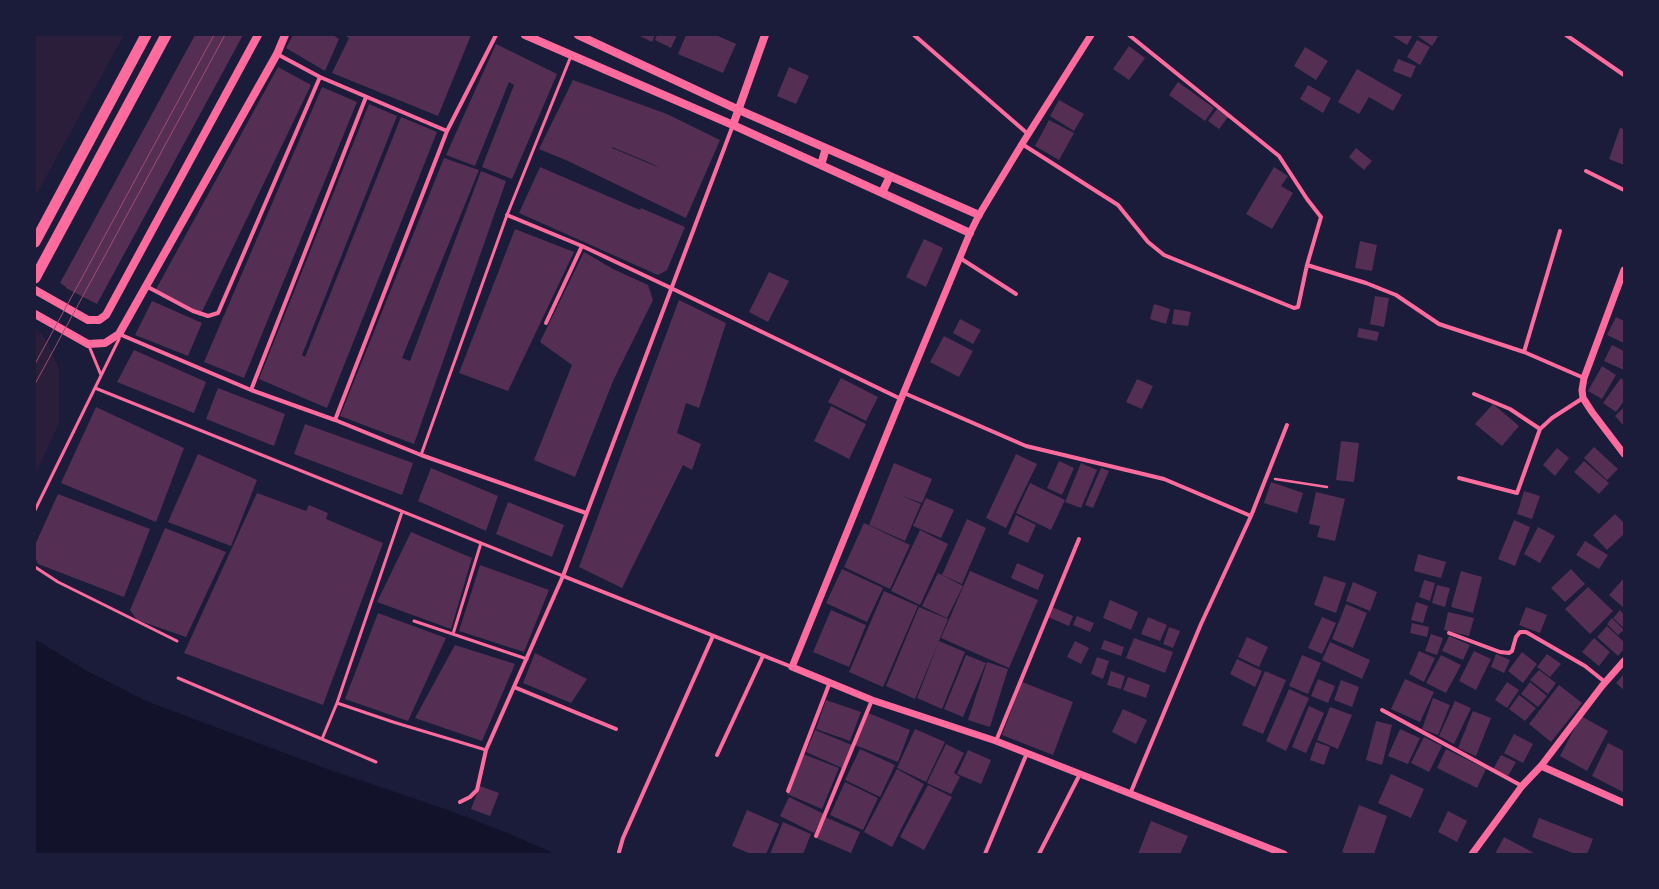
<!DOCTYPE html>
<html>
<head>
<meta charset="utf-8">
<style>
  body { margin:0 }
  #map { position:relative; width:1659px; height:889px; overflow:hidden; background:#1b1b3a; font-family:Cabin,sans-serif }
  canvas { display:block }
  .frame { position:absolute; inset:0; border:36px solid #1b1b3a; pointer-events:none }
</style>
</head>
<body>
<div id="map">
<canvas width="1659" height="889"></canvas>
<div class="frame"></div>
</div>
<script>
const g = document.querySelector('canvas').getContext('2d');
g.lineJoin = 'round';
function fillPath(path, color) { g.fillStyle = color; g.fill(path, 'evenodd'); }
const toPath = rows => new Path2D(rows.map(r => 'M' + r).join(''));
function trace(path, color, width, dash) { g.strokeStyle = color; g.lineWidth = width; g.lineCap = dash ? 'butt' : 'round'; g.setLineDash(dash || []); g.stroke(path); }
fillPath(toPath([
  [35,35,124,35,35,197],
  [35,327,48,342,59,369,59,423,35,475]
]), '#2a1e3b');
fillPath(toPath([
  [35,639,87,671,146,701,330,770,451,811,510,834,555,854,35,854]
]), '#12122b');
fillPath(toPath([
  [195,35,243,35,97,304,66,288,66,287,60,283],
  [293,35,333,35,339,39,325,71,286,48],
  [344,35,471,35,438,116,332,73,349,38],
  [638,35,655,35,652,42],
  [657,35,677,35,671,48,655,40],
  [686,35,716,35,736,44,723,73,678,54],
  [1391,35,1413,35,1407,45],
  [1416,35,1439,35,1432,46],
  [1417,40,1430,47,1420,65,1407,57],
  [496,44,557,74,512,179,482,167,514,85,509,82,475,166,446,155],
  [1129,46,1145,58,1129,80,1113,69],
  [1305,47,1328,61,1316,80,1294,66],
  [1398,59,1416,66,1411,78,1393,71],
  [278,67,311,85,200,316,155,291],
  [789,67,809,76,796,104,777,96],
  [1357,69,1402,95,1393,111,1369,97,1359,114,1338,102],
  [573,80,667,114,720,140,686,218,568,161,539,149],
  [612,147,648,162,660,168,612,148],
  [1178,82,1214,108,1205,121,1169,95],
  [1308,85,1331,98,1323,113,1300,99],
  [322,87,357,102,244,378,204,362],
  [1059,100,1084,114,1074,131,1050,116],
  [369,104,397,116,302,355,305,357,401,117,437,132,327,408,259,379],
  [1217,109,1228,117,1219,129,1208,121],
  [1049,120,1074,133,1059,160,1035,146],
  [1620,128,1624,129,1624,165,1609,159],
  [1356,148,1372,161,1364,170,1349,157],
  [444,158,479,170,402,358,410,361,481,171,506,181,414,444,340,416],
  [540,167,640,210,641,208,685,227,667,270,658,275,519,213],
  [1274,167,1288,176,1281,186,1293,193,1272,229,1246,214],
  [515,229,574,252,508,391,459,373],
  [924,239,943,248,926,287,906,277],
  [1360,241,1377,245,1372,271,1355,268],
  [584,252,613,269,648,285,653,300,613,381,575,477,534,460,572,365,540,342],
  [769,272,789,281,768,322,749,312],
  [1375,296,1389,298,1384,327,1370,324],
  [679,300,726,323,699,408,686,403,677,433,701,444,692,470,683,465,622,588,579,567],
  [152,301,202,323,188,356,135,335],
  [1154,304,1170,309,1166,324,1150,319],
  [1174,309,1191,312,1188,326,1172,324],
  [1616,317,1624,321,1624,343,1607,335],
  [960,319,981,330,973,344,953,333],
  [1359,328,1379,332,1377,341,1357,337],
  [944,336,973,351,959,377,930,362],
  [1612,345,1624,351,1624,370,1604,361],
  [134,350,206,382,194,413,117,382],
  [1602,366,1616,375,1602,399,1588,391],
  [841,378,878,397,866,421,828,402],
  [1621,378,1624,381,1624,401,1616,412,1603,403],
  [1137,379,1153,386,1142,409,1126,402],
  [218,388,285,414,274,446,206,419],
  [1493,404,1519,426,1502,446,1475,424],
  [831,406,866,424,849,459,814,441],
  [96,407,184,448,156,522,61,483],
  [1624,407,1624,426,1615,416],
  [305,424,413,463,402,495,294,454],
  [1341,441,1359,443,1354,482,1336,480],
  [1594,447,1618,469,1607,480,1584,458],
  [1557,448,1569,458,1555,476,1543,465],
  [198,454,257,480,231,546,168,522],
  [1016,454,1037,464,1006,528,986,518],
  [1059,461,1074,468,1062,495,1047,488],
  [1584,461,1609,483,1599,494,1574,472],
  [894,463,932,479,922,503,900,495,921,504,905,541,869,525],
  [1081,463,1097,470,1081,508,1065,502],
  [431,468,498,496,486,531,418,501],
  [1101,468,1109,471,1093,508,1085,505],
  [1271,482,1303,493,1297,513,1264,503],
  [1030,483,1065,500,1051,530,1016,513],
  [1524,491,1540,496,1532,519,1517,514],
  [1316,492,1345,499,1335,541,1317,537,1320,526,1309,524],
  [257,493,306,511,309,505,328,513,326,519,383,543,323,705,184,653],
  [58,494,150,529,124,597,38,564,35,557,35,545],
  [926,498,954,510,941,538,913,526],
  [508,502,564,525,552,557,496,534],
  [1615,514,1624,523,1624,534,1607,550,1593,535],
  [1016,515,1036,525,1028,543,1008,534],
  [967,519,986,528,962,584,942,575],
  [1514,520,1530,527,1515,566,1498,559],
  [864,523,910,545,890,589,844,567],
  [1538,527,1555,536,1540,563,1524,554],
  [165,528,226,552,186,637,137,620,130,610],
  [920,530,948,544,920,605,891,591],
  [411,532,472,558,451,629,377,602],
  [1585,541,1608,555,1599,569,1576,555],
  [1418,554,1446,562,1441,578,1414,571],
  [1017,563,1044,575,1038,590,1011,578],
  [480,565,549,590,524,652,459,631],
  [842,569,883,588,867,622,826,603],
  [1571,569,1585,584,1565,602,1551,588],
  [970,571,1038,600,1009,668,941,638],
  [1461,571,1482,577,1473,613,1451,607],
  [938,573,963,586,947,618,922,606],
  [1324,576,1346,583,1336,613,1314,605],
  [1624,578,1624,608,1609,595],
  [1424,580,1435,583,1430,601,1419,597],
  [1353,582,1377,592,1370,611,1346,601],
  [1437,585,1450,588,1445,607,1432,603],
  [1588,587,1613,611,1590,634,1565,609],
  [884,591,918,606,883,687,849,672],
  [1110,600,1138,612,1131,630,1103,618],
  [1416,602,1428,606,1423,623,1411,620],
  [1346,604,1367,613,1353,648,1332,639],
  [919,607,948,619,915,699,886,686],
  [1052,607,1073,616,1069,626,1048,617],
  [1526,607,1547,615,1540,633,1519,625],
  [831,610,866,625,849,667,813,652],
  [1620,610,1624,615,1624,628,1613,618],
  [1448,612,1474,618,1469,636,1444,630],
  [378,613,446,638,408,721,345,699],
  [1077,616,1094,623,1090,632,1073,625],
  [1148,617,1167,625,1160,641,1141,634],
  [1322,617,1336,623,1322,654,1308,648],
  [1612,618,1624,630,1618,635,1607,624],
  [1412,623,1429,627,1427,637,1410,633],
  [1607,626,1624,642,1624,649,1618,656,1597,637],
  [1169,627,1180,631,1173,648,1163,644],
  [1431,634,1443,638,1437,655,1425,651],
  [1449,636,1470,645,1463,660,1442,651],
  [1247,637,1268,647,1259,667,1238,657],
  [1134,638,1173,652,1165,673,1126,658],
  [1594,638,1610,652,1599,666,1582,652],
  [1104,640,1124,647,1121,656,1101,649],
  [939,641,965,652,942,709,917,698],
  [1075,641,1089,648,1081,664,1067,657],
  [1330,642,1370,660,1362,679,1322,660],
  [455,645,515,664,482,741,415,718],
  [1419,651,1435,658,1424,682,1409,674],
  [1474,651,1491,659,1476,690,1459,681],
  [1522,652,1537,664,1523,683,1508,671],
  [535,653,587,679,571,703,523,683],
  [1496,654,1510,660,1504,673,1491,667],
  [1547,654,1561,664,1550,677,1537,667],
  [966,655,986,663,963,717,944,709],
  [1302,655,1321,663,1308,694,1289,686],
  [1441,655,1461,665,1446,693,1426,683],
  [1097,657,1109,661,1103,679,1091,674],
  [1237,659,1262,671,1255,687,1230,674],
  [987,662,1008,669,990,727,968,720],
  [1539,670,1556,683,1548,694,1530,680],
  [1111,671,1125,676,1121,689,1107,685],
  [1265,671,1286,680,1263,734,1242,725],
  [1624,674,1624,690,1616,683],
  [1128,677,1150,685,1146,698,1123,690],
  [1318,679,1335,686,1328,703,1311,696],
  [1405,679,1434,692,1420,722,1391,709],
  [1341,680,1359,687,1352,707,1334,700],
  [1022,682,1073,702,1053,755,1002,735],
  [1507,682,1519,690,1507,708,1495,700],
  [1530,682,1547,696,1538,707,1521,694],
  [1559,685,1582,703,1551,742,1529,724],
  [1289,689,1309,698,1286,751,1266,741],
  [1519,695,1536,708,1525,721,1509,709],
  [1433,698,1450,705,1438,735,1422,729],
  [826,700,861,712,850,741,816,729],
  [1455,701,1471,708,1454,744,1439,736],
  [1309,706,1324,713,1306,753,1292,747],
  [1330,707,1352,715,1338,749,1317,740],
  [1123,709,1147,720,1136,744,1112,732],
  [1473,711,1491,718,1476,756,1458,748],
  [868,713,910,730,898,762,855,745],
  [1581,716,1608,731,1587,771,1560,756],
  [1376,721,1392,725,1382,765,1366,760],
  [915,729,945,742,926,782,897,768],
  [1400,729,1420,738,1408,764,1388,756],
  [815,730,852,745,842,768,806,752],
  [1514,734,1533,744,1523,763,1504,753],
  [1424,737,1442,746,1429,772,1411,763],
  [1316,742,1330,747,1324,765,1310,760],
  [1608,743,1624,751,1623,792,1592,776],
  [946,744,964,753,954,773,960,777,951,794,927,783],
  [860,749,895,765,880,797,845,780],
  [1446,749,1486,769,1477,788,1437,768],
  [968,750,991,760,981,784,957,774],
  [803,754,839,768,822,809,787,794],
  [1501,755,1516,762,1508,776,1493,769],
  [897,769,924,784,892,847,864,832],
  [1391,774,1424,789,1411,818,1378,803],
  [845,782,878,798,863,830,830,815],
  [928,785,952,797,924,850,900,837],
  [480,786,499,793,490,816,471,809],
  [789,797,824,814,814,833,780,816],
  [1359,805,1387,816,1374,854,1346,854,1342,852],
  [747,810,779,824,766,854,751,854,732,846],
  [1448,811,1467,821,1457,842,1438,832],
  [825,817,860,832,851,853,816,838],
  [1539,818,1593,839,1587,854,1575,854,1532,837],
  [1151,821,1188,836,1180,854,1138,854],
  [783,822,811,834,803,854,770,854],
  [1504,837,1536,854,1495,854]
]), '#542f53');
trace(toPath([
  [1275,479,1327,487]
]), '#ff6b9d', 2.5);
trace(toPath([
  [89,346,101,375],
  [95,388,563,576],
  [421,455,507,215,571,56],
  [35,510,119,339,119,336],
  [35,567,58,582,177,641],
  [414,621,527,659],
  [453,634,481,543],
  [178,678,376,762],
  [337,703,393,722,486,750],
  [322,739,337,703,402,512]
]), '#ff6b9d', 3);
trace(toPath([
  [914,35,1028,134],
  [1566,35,1624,75],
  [277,54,320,77,447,131],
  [1022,144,1118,205,1148,242,1164,255,1294,308,1298,307,1307,265,1321,217,1307,199,1279,156,1129,35],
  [1586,171,1624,190],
  [507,215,582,246,671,288,901,399],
  [960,258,1016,294],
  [1307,265,1366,283,1396,295,1439,324,1524,352,1584,378],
  [146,286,193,311,208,316,218,313,320,77],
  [546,323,582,246],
  [119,334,251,390,335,420,421,455,586,513],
  [1524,352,1560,231],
  [251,390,366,97],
  [904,393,1026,446,1164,479,1251,516],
  [1474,394,1510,409,1540,429],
  [335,420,447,131,496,35],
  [1459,478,1517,493,1540,429,1552,418,1583,398],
  [563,576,792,667],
  [1449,633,1500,652,1509,653,1512,651,1516,637,1520,632,1526,632,1585,666,1605,682],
  [514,687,616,729],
  [1382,710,1522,786],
  [996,741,1079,539],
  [717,755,763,656],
  [788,791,830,682],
  [1130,794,1201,624,1251,516,1287,425],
  [460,802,470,797,477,790,486,750,563,576,733,125],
  [816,836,872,700],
  [619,852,623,838,713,636],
  [985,854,1027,753],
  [1039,854,1080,774]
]), '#ff6b9d', 4);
trace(toPath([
  [1091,35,1022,144,979,215,970,233,901,399,792,667,872,700,996,741,1284,854],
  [1624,270,1584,378,1582,390,1583,398,1592,412,1624,454],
  [1541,766,1624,803],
  [1472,854,1522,786,1541,766,1602,686,1624,661]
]), '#ff6b9d', 7);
trace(toPath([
  [525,35,733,125,970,233],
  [578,35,739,110,979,215],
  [733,125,765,35],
  [821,165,826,148],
  [882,193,890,176],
  [35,290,88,320,99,320,106,315,258,35],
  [35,314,88,344,105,343,119,334,277,54,285,35]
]), '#ff6b9d', 8);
trace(toPath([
  [35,242,146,35],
  [35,278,166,35]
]), '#ff6b9d', 11);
trace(toPath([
  [35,364,214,35],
  [35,384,225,35]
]), '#a44b75', 1);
</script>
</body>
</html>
